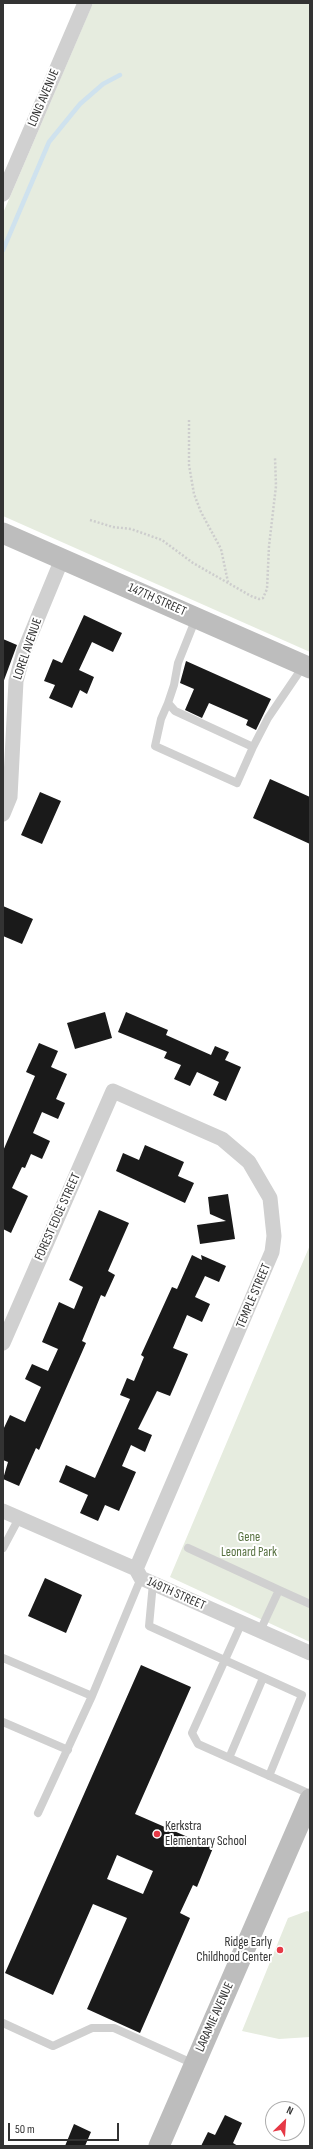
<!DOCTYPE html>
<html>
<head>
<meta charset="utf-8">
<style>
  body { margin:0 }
  #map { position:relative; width:313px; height:2149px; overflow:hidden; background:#fff; font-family:"Sofia Sans Condensed",sans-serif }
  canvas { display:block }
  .frame { position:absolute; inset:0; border:4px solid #333; pointer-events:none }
  .north { position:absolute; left:265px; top:2101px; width:40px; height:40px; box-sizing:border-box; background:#fff; border:1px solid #adadad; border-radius:50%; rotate:25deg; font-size:11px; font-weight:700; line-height:16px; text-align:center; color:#333 }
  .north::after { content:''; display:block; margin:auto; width:14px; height:18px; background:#e63946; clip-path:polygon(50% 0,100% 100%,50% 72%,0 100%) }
  .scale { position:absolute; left:8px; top:2123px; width:111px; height:18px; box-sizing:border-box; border:2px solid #333; border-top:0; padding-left:5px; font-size:12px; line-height:14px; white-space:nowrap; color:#333; -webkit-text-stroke:3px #fff; paint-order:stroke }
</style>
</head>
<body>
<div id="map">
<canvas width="313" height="2149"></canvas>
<div class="frame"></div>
<div class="north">N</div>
<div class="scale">50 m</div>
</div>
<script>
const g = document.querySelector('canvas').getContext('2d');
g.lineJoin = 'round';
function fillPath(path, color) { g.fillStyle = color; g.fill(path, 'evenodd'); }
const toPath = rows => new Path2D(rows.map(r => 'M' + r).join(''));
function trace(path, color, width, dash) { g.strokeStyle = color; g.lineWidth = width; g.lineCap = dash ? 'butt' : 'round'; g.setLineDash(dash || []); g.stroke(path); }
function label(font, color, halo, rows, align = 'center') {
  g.font = font + ' "Sofia Sans Condensed",sans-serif'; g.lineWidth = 4; g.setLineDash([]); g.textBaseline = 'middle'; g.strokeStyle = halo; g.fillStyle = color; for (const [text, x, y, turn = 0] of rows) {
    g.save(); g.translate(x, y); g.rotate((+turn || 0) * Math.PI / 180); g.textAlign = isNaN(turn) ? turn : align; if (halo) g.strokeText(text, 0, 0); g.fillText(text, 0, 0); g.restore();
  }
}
fillPath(toPath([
  [93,3,310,3,310,652,3,516,3,213],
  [310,1245,310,1642,170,1577],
  [307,1911,310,1912,310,2037,279,2039,242,2031,288,1918]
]), '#e6ecdf');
trace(toPath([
  [3,250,49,142,80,104,103,84,120,75]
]), '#cfe2ee', 4.5);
fillPath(toPath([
  [84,615,122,633,113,652,92,642,79,670,94,677,87,694,80,690,72,708,49,698,55,685,44,681,53,659,62,663],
  [3,639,17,645,3,683],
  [186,661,271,699,256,730,246,725,248,720,209,703,202,718,185,710,194,689,180,683],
  [270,779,310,797,310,844,253,818],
  [40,792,61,801,42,844,21,835],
  [3,906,33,919,22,944,3,936],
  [105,1012,112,1038,75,1049,67,1023],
  [126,1012,168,1030,166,1035,211,1055,215,1046,229,1052,225,1060,241,1067,226,1101,213,1095,219,1082,197,1072,190,1086,174,1079,181,1065,164,1058,167,1052,118,1032],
  [39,1043,58,1051,51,1067,67,1074,56,1099,65,1103,58,1119,42,1112,33,1133,50,1141,42,1159,31,1154,25,1168,22,1167,12,1188,28,1196,11,1233,3,1229,3,1151,35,1076,26,1072],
  [145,1145,184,1162,178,1176,194,1183,185,1203,116,1171,123,1153,139,1160],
  [228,1194,235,1239,200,1244,197,1225,226,1221,210,1214,208,1197],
  [99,1210,129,1223,108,1271,115,1275,105,1297,101,1295,82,1341,86,1343,39,1450,36,1448,19,1486,3,1479,8,1462,3,1460,3,1430,10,1415,25,1422,41,1387,25,1379,32,1364,48,1371,58,1349,42,1342,59,1302,74,1309,83,1287,69,1280],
  [192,1255,202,1260,201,1255,226,1266,219,1282,205,1276,195,1297,210,1304,202,1322,187,1315,173,1348,188,1354,177,1380,170,1396,157,1391,138,1429,152,1435,145,1452,131,1445,122,1466,136,1472,119,1511,105,1505,98,1521,80,1513,88,1495,59,1482,66,1465,95,1478,130,1399,120,1395,127,1378,134,1381,144,1357,141,1355,172,1287,177,1289],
  [45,1578,82,1595,66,1633,28,1616],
  [141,1665,191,1687,135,1814,213,1848,197,1887,193,1885,180,1913,190,1918,140,2033,87,2009,127,1918,93,1904,53,1995,5,1973],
  [117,1855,153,1871,143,1894,107,1879],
  [225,2115,242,2123,233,2143,238,2146,201,2146,208,2132,215,2135],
  [74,2124,91,2132,85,2146,65,2146]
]), '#1a1a1a');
trace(toPath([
  [189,420,189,465,194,494,201,512,221,549,228,582],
  [90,520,113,527,131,529,162,540,193,563,251,596,259,599,263,598,267,589,269,546,276,486,275,458]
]), '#cdcdcd', 2.5, [2, 2]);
trace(toPath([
  [196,618,178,663,174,685,168,703,175,711,253,747,268,718,304,665],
  [168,703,161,719,155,746,237,783,253,747],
  [3,1548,19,1518],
  [188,1548,279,1590],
  [153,1583,149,1626,302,1695,269,1776],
  [242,1622,192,1733,198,1744,310,1794],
  [260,1631,279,1590,310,1604],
  [3,1658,92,1696],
  [3,1722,68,1750],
  [229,1758,263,1678],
  [38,1813,92,1696,141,1578],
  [3,2023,53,2046,92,2028,114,2028,194,2064]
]), '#d0d0d0', 8);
trace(toPath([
  [3,194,85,3],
  [3,814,10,797,16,681,24,651,62,559],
  [3,1343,113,1091,222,1139,249,1162,270,1198,274,1236,272,1252,136,1569],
  [3,1511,136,1569,141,1578,310,1653]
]), '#d0d0d0', 15);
trace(toPath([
  [3,533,310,668],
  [159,2146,310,1799]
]), '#bdbdbd', 21);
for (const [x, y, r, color] of [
  [157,1834,4,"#e63946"],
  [280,1950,4,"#e63946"]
]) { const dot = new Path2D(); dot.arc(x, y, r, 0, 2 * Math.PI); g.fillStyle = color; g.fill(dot); trace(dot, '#fff', 1.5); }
label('13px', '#333', '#fff', [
  ["LONG AVENUE",44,98,-67],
  ["147TH STREET",157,600,24],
  ["LOREL AVENUE",28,649,-71],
  ["FOREST EDGE STREET",58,1217,-66],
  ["TEMPLE STREET",254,1296,-67],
  ["149TH STREET",176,1594,24],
  ["LARAMIE AVENUE",215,2017,-66]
]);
label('13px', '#56703f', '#fff', [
  ["Gene",249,1538],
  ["Leonard Park",249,1553]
]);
label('13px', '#333', '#fff', [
  ["Kerkstra",165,1827],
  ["Elementary School",165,1842],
  ["Ridge Early",272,1943,"right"],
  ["Childhood Center",272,1958,"right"]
], 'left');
</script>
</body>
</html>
